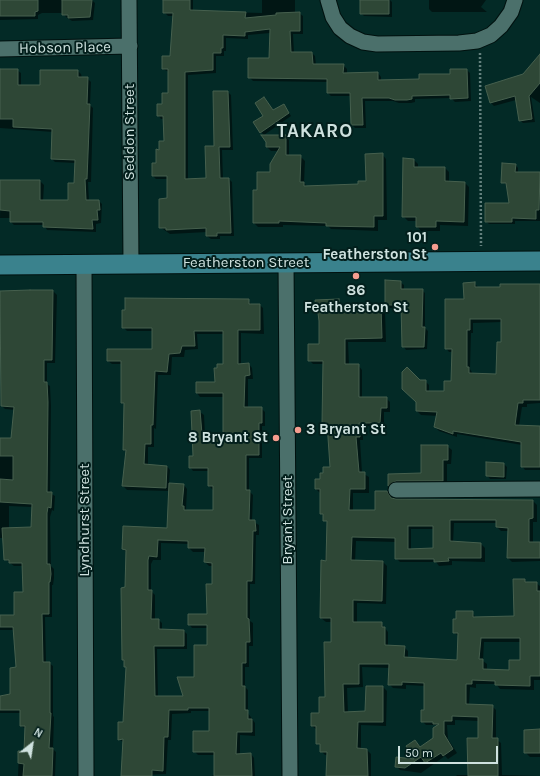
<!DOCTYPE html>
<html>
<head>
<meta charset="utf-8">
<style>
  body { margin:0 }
  #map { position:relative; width:540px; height:776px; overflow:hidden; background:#032a26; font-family:Karla,sans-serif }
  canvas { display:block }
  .north { position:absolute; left:12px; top:724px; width:40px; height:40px; -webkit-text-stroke:3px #031f1c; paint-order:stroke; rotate:30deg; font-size:11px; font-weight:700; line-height:16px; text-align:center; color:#cfe2df }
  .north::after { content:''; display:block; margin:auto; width:14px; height:18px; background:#cfe2df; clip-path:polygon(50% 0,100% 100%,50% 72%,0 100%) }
  .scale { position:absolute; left:398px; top:746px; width:100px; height:18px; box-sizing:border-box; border:2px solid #cfe2df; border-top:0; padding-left:5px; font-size:12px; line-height:14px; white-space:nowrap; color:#cfe2df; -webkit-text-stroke:3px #031f1c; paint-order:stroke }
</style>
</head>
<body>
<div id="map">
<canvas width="540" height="776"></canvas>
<div class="north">N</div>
<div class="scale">50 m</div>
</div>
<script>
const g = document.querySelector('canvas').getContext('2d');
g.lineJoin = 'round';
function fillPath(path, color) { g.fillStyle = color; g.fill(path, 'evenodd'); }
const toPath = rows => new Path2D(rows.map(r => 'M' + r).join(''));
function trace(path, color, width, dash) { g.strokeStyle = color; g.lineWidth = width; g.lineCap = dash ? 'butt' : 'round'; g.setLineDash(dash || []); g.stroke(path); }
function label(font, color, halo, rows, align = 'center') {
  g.font = font + ' Karla,sans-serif'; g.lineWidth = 4; g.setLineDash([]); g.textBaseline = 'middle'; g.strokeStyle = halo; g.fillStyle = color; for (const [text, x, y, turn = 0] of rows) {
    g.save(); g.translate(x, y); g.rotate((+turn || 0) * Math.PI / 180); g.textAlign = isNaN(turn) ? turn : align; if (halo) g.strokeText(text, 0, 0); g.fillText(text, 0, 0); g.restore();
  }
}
fillPath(toPath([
  [0,0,92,0,95,3,93,20,72,21,66,17,63,13,42,13,38,15,38,19,0,20],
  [164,0,193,0,193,11,262,13,262,0,295,0,295,13,299,13,303,16,303,34,293,34,294,53,312,53,315,56,316,65,343,65,347,69,347,74,378,73,381,77,381,81,420,80,467,70,470,73,471,101,455,102,451,98,415,99,415,102,411,103,399,103,393,101,365,101,366,128,355,128,352,125,351,96,331,96,328,93,328,82,253,81,249,77,270,59,270,33,248,35,248,39,226,38,226,51,224,51,224,56,216,56,216,73,188,75,188,180,207,179,228,92,231,95,233,150,222,150,223,179,229,179,232,182,234,236,220,236,220,239,211,239,207,236,207,232,170,234,160,227,161,199,168,199,168,179,156,179,153,176,165,142,165,119,161,119,158,115,169,94,169,72,163,69,171,57,174,16,168,16,164,12],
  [361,0,390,0,392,2,392,17,364,16,361,13],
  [429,0,486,0,481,7,487,12,432,12,429,9],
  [540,56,540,103,531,97,535,122,523,123,520,120,516,100,494,106,491,103,486,86,524,75],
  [17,70,21,73,21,86,41,86,78,71,81,74,82,78,87,78,91,82,90,105,93,108,91,182,88,182,89,201,99,201,102,204,101,223,96,224,96,232,47,230,44,225,14,225,11,222,11,218,0,218,1,181,40,181,44,185,43,201,69,201,75,184,76,163,55,162,52,159,53,132,0,128,0,87],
  [264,98,274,111,284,105,291,116,264,135,261,132,264,116],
  [285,136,289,140,289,156,300,156,305,161,304,183,307,186,359,185,367,182,382,154,386,159,387,220,378,220,378,231,331,229,328,226,283,225,283,227,258,227,254,223,258,191,271,173,279,151,271,151,267,147],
  [414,160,418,164,418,168,445,168,449,172,449,182,465,183,469,187,468,226,440,225,440,231,421,231,417,226,417,221,408,221,403,216],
  [515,164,518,168,518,173,540,173,540,221,515,221,515,224,489,224,486,221,510,204,507,185,502,182],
  [386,281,400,282,404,285,404,290,422,290,425,293,425,328,428,331,427,349,406,350,403,346,402,308,389,308,386,305],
  [475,284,479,288,540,285,540,403,527,404,527,407,522,407,519,426,540,427,540,470,525,470,522,466,522,445,457,434,457,437,439,431,435,427,438,416,421,415,417,411,420,381,425,381,429,385,429,392,445,392,452,382,453,352,449,352,446,348,465,300],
  [502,322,502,343,497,375,473,374,470,369,471,333,473,333,473,323],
  [53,291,57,295,55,363,47,363,47,384,50,386,51,406,50,493,55,496,54,511,52,510,50,517,51,566,54,569,54,578,53,585,52,585,52,617,45,617,46,663,49,663,53,666,53,716,54,717,53,749,56,752,55,776,18,776,19,752,25,752,26,729,21,726,21,713,0,713,0,696,11,695,17,668,15,630,0,630,0,616,15,616,24,593,23,566,14,566,5,559,4,538,0,538,0,439,12,439,15,410,5,409,2,406,0,292],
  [9,506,32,507,32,528,9,529],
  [248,300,252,305,260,305,263,308,264,334,241,333,241,365,249,364,252,368,253,379,248,379,248,408,261,408,265,412,265,426,262,426,262,458,249,458,249,491,253,495,252,521,259,525,259,535,256,535,255,584,250,584,250,621,253,623,253,646,249,646,249,667,245,667,245,687,248,690,248,713,255,723,255,736,240,735,240,754,251,754,254,758,255,776,212,776,215,774,215,755,198,755,194,751,210,732,210,711,191,711,191,713,172,714,171,740,168,740,166,774,123,776,124,743,119,739,124,723,127,669,123,660,127,553,123,549,168,529,170,491,127,490,123,486,127,453,124,450,125,405,122,403,122,364,112,364,108,361,153,350,153,331,127,331,123,327],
  [197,334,224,334,224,365,216,383,197,393,200,397,224,397,224,435,205,435,204,415,200,412,194,457,190,467,193,471,209,471,209,486,213,490,214,511,188,511,186,509,187,489,184,485,169,484,170,470,167,466,148,465,148,447,154,447,154,428,156,429,158,375,171,375,172,357,184,357,185,350,198,349],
  [161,543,189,544,189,548,193,552,205,552,205,562,209,566,213,566,213,585,208,615,189,624,192,628,208,628,208,646,195,678,185,697,158,697,157,649,187,649,187,634,184,631,162,630,162,623,159,620,155,620,155,595,151,591,151,564,153,560,161,560],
  [338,300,342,304,342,308,381,307,385,311,386,342,348,342,349,365,358,365,362,370,362,398,386,398,390,402,390,412,384,412,384,426,363,426,363,440,360,440,362,473,369,477,369,493,353,493,353,511,376,511,387,492,393,499,533,501,537,505,537,522,533,522,533,543,540,543,540,561,512,562,508,558,509,531,501,531,497,527,497,523,454,523,453,543,481,544,485,548,485,562,452,561,452,565,439,566,436,562,400,562,396,558,396,542,356,541,355,562,383,562,387,566,386,604,357,603,357,623,381,623,388,632,388,646,404,647,408,651,408,658,458,661,458,636,454,632,458,620,472,612,476,618,515,617,525,580,528,583,536,583,540,586,540,680,534,680,534,690,500,689,496,684,476,684,476,688,470,687,469,705,492,706,496,710,496,739,501,743,502,775,538,776,457,776,456,775,469,775,479,739,479,721,455,720,455,725,447,725,448,739,457,753,448,759,445,756,421,773,400,770,396,766,416,760,415,741,421,747,434,738,438,725,426,725,422,721,425,711,425,686,406,685,406,689,393,688,389,684,390,668,362,667,363,687,347,688,348,713,366,712,366,687,383,687,387,691,386,726,361,725,361,749,367,750,371,754,371,776,327,776,328,755,325,755,321,751,321,747,317,743,317,730,312,726,326,698,332,643,332,622,326,622,321,618,328,524,321,513,320,493,316,489,324,474,331,468,328,426,323,422,324,364,313,364,309,360,320,345,319,315,317,313],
  [411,529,434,529,434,549,411,550],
  [484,642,521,642,521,661,510,671,487,670,487,664,483,661],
  [447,446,452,450,451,464,447,464,447,485,393,490,389,485,389,475,422,474],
  [504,464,507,467,506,479,490,479,487,475],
  [540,730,540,757,530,757,525,752]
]), '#0007');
const building = toPath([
  [0,0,38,0,38,11,35,12,35,16,0,16,0,0],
  [62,0,92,0,90,17,68,18,68,15,62,15,62,0],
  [163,0,190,0,190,10,246,12,245,18,276,15,276,13,300,12,300,31,290,31,291,52,312,52,313,64,344,64,343,73,378,72,378,80,419,79,419,74,450,74,450,69,467,69,468,98,450,99,450,95,412,96,412,99,407,100,395,100,389,98,362,98,363,125,351,125,350,93,327,93,327,79,248,78,248,58,269,58,270,29,245,32,245,36,223,35,223,48,221,48,221,53,213,53,213,70,185,72,185,179,206,178,205,146,214,146,213,91,228,91,230,147,219,147,220,178,229,178,231,233,217,233,217,236,206,236,206,228,166,230,166,228,159,228,159,199,167,198,167,176,152,176,152,163,156,163,156,149,159,150,159,141,164,141,163,116,157,116,157,104,162,104,162,93,168,93,168,69,162,69,162,56,170,56,173,13,163,13,163,0],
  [360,0,389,0,389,14,360,14,360,0],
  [540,54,540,83,529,96,532,119,519,121,515,96,490,103,485,86,523,74,540,54],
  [0,69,18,69,18,85,40,85,40,70,78,70,78,77,88,77,87,104,90,104,87,179,85,179,86,200,99,200,100,210,97,210,98,220,92,220,93,229,43,227,43,222,10,222,10,211,0,210,0,180,40,180,40,200,68,200,68,183,74,183,75,160,51,159,52,129,13,127,13,119,0,119,0,69],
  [264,97,273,110,284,104,289,113,260,133,253,122,263,116,255,103,264,97],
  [261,135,286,135,286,155,301,155,300,182,304,182,304,186,358,184,358,181,366,181,365,154,383,153,383,216,374,216,374,227,326,226,326,223,279,221,279,223,253,223,253,190,257,190,257,172,270,172,270,164,280,147,266,147,266,142,261,135],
  [403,158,414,159,414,167,445,167,445,181,465,182,464,222,436,221,436,227,416,227,416,217,402,217,403,158],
  [502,163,516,164,515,172,540,172,539,210,536,210,536,219,512,218,512,222,485,222,485,203,509,203,506,183,501,183,502,163],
  [385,280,401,281,401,289,423,289,422,327,425,327,424,347,402,347,401,305,385,305,385,280],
  [475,282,475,287,500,287,500,284,540,284,540,400,523,400,523,403,518,403,515,425,540,426,540,467,521,467,521,442,453,431,453,434,434,427,437,412,416,411,416,402,402,389,402,372,407,367,420,380,426,380,426,391,444,391,444,381,451,381,452,349,445,349,445,299,464,299,463,283,475,282],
  [470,319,501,319,501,342,497,342,496,374,469,373,469,367,467,367,467,330,470,330,470,319],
  [30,290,53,290,52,360,44,360,44,382,47,382,48,402,47,492,52,492,51,508,48,507,47,513,47,564,50,564,51,574,50,582,49,582,49,614,42,614,43,662,50,662,50,713,51,713,49,748,53,748,52,776,23,776,24,764,18,763,18,751,24,751,25,726,20,726,20,710,0,710,0,696,10,694,10,668,16,667,13,627,0,627,0,615,14,615,14,592,23,592,22,563,9,563,9,560,4,560,2,528,31,527,32,504,0,502,0,479,13,480,13,456,0,456,0,438,11,438,14,407,1,406,0,291,30,290],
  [125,298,249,299,249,304,260,304,260,330,238,330,238,364,249,363,250,375,245,376,244,407,262,407,262,423,259,423,259,455,246,455,246,490,250,490,249,520,255,520,256,531,253,531,252,581,247,581,247,618,249,619,250,642,246,642,246,663,242,663,242,686,245,686,245,710,248,710,248,719,252,719,252,732,237,732,236,754,251,753,252,776,214,776,214,752,193,752,193,731,209,731,209,708,188,708,188,710,169,710,168,737,164,737,163,771,152,770,152,776,121,776,123,739,118,740,118,722,123,722,126,667,124,667,124,660,122,660,121,588,125,587,126,550,122,549,123,526,167,528,169,483,184,484,182,506,184,506,184,510,213,510,213,486,208,486,208,468,189,468,189,456,193,456,191,411,200,410,202,434,223,434,223,393,196,393,196,382,215,382,214,368,217,368,217,364,223,364,223,331,194,331,195,346,182,346,180,353,169,354,167,372,155,371,153,425,151,425,151,444,145,444,144,464,167,466,166,488,122,486,126,450,123,450,124,403,121,403,121,361,107,361,107,349,152,349,152,328,122,328,122,310,125,310,125,298],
  [158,540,188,541,188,548,205,548,204,562,212,563,212,584,206,584,207,614,188,614,188,625,207,625,207,645,194,645,194,677,177,677,183,696,155,696,154,646,184,646,184,630,159,629,159,619,151,619,152,590,148,590,148,560,149,556,157,557,158,540],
  [339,299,339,307,381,306,382,338,345,339,345,364,359,364,359,397,387,397,387,408,381,408,380,423,359,423,360,437,356,437,359,472,365,472,365,489,350,489,349,510,375,510,375,491,387,491,391,498,396,499,533,500,533,518,529,519,529,542,540,542,540,558,507,558,508,528,496,527,496,520,450,520,450,541,481,543,481,558,448,558,449,561,434,562,434,559,395,559,395,538,352,537,351,560,383,561,382,601,353,600,353,622,382,622,382,627,385,627,385,645,405,646,404,657,457,660,458,633,453,633,453,619,456,619,456,611,473,611,473,617,514,616,513,579,525,579,525,582,537,582,537,591,540,591,540,676,530,676,530,686,495,685,495,681,472,680,472,684,466,684,466,704,493,705,492,738,498,738,498,776,468,776,467,738,478,738,478,717,452,716,452,721,444,721,444,734,453,749,443,756,441,753,425,763,421,757,405,768,395,767,396,757,414,759,406,746,415,740,420,747,433,738,433,728,439,724,433,724,433,722,421,722,421,710,424,710,424,683,402,682,402,685,388,685,389,664,359,664,359,684,343,684,344,712,365,711,366,686,383,686,383,722,358,722,357,748,367,749,368,776,326,776,327,752,320,752,320,744,316,744,316,726,311,726,311,713,319,713,319,697,325,697,324,642,331,642,331,618,320,618,321,560,326,561,327,521,323,521,323,514,320,514,320,489,315,489,315,479,320,479,320,473,323,473,323,467,330,467,327,423,322,423,323,361,308,361,308,344,319,344,319,321,318,313,316,313,315,300,339,299],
  [408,526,433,526,433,548,408,549,408,526],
  [481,638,520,638,520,660,509,660,509,670,483,669,483,659,479,659,481,638],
  [421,445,448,445,448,460,443,460,443,481,396,481,388,486,388,474,421,473,421,445],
  [486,462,504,463,504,477,486,476,486,462],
  [540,729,540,753,524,753,524,730,540,729]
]);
fillPath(building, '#2e4736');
trace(building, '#46604e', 1);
const minor = toPath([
  [129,0,131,264],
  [328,0,333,17,340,28,350,36,363,42,377,44,459,43,477,41,491,35,501,26,511,12,515,0],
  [0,49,130,46],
  [286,263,290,776],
  [84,264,86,776],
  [396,490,540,489]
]);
const major = toPath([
  [0,265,540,261]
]);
trace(minor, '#00110f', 17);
trace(major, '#00110f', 21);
trace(toPath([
  [480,53,481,246]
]), '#63807d', 2.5, [2, 2]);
trace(minor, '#4b706b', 15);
trace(major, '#3a828d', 19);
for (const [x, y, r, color] of [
  [435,247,4,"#f59d8f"],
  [356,276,4,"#f59d8f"],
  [298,430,4,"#f59d8f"],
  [276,438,4,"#f59d8f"]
]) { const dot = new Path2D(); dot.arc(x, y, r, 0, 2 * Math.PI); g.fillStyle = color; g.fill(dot); trace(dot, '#031f1c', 1.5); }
label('15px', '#cfe2df', '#031f1c', [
  ["Hobson Place",65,48,-1],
  ["Seddon Street",130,132,-90],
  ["Featherston Street",246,263],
  ["Lyndhurst Street",85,520,-90],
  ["Bryant Street",288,520,-90]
]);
label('bold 15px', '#cfe2df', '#031f1c', [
  ["101",427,238],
  ["Featherston St",427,255],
  ["86",356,291,"center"],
  ["Featherston St",356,308,"center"],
  ["3 Bryant St",306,430,"left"],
  ["8 Bryant St",268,438]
], 'right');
g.letterSpacing = '1px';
label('bold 19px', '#cfe2df', '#031f1c', [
  ["TAKARO",315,132]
]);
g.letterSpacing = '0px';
</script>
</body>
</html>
